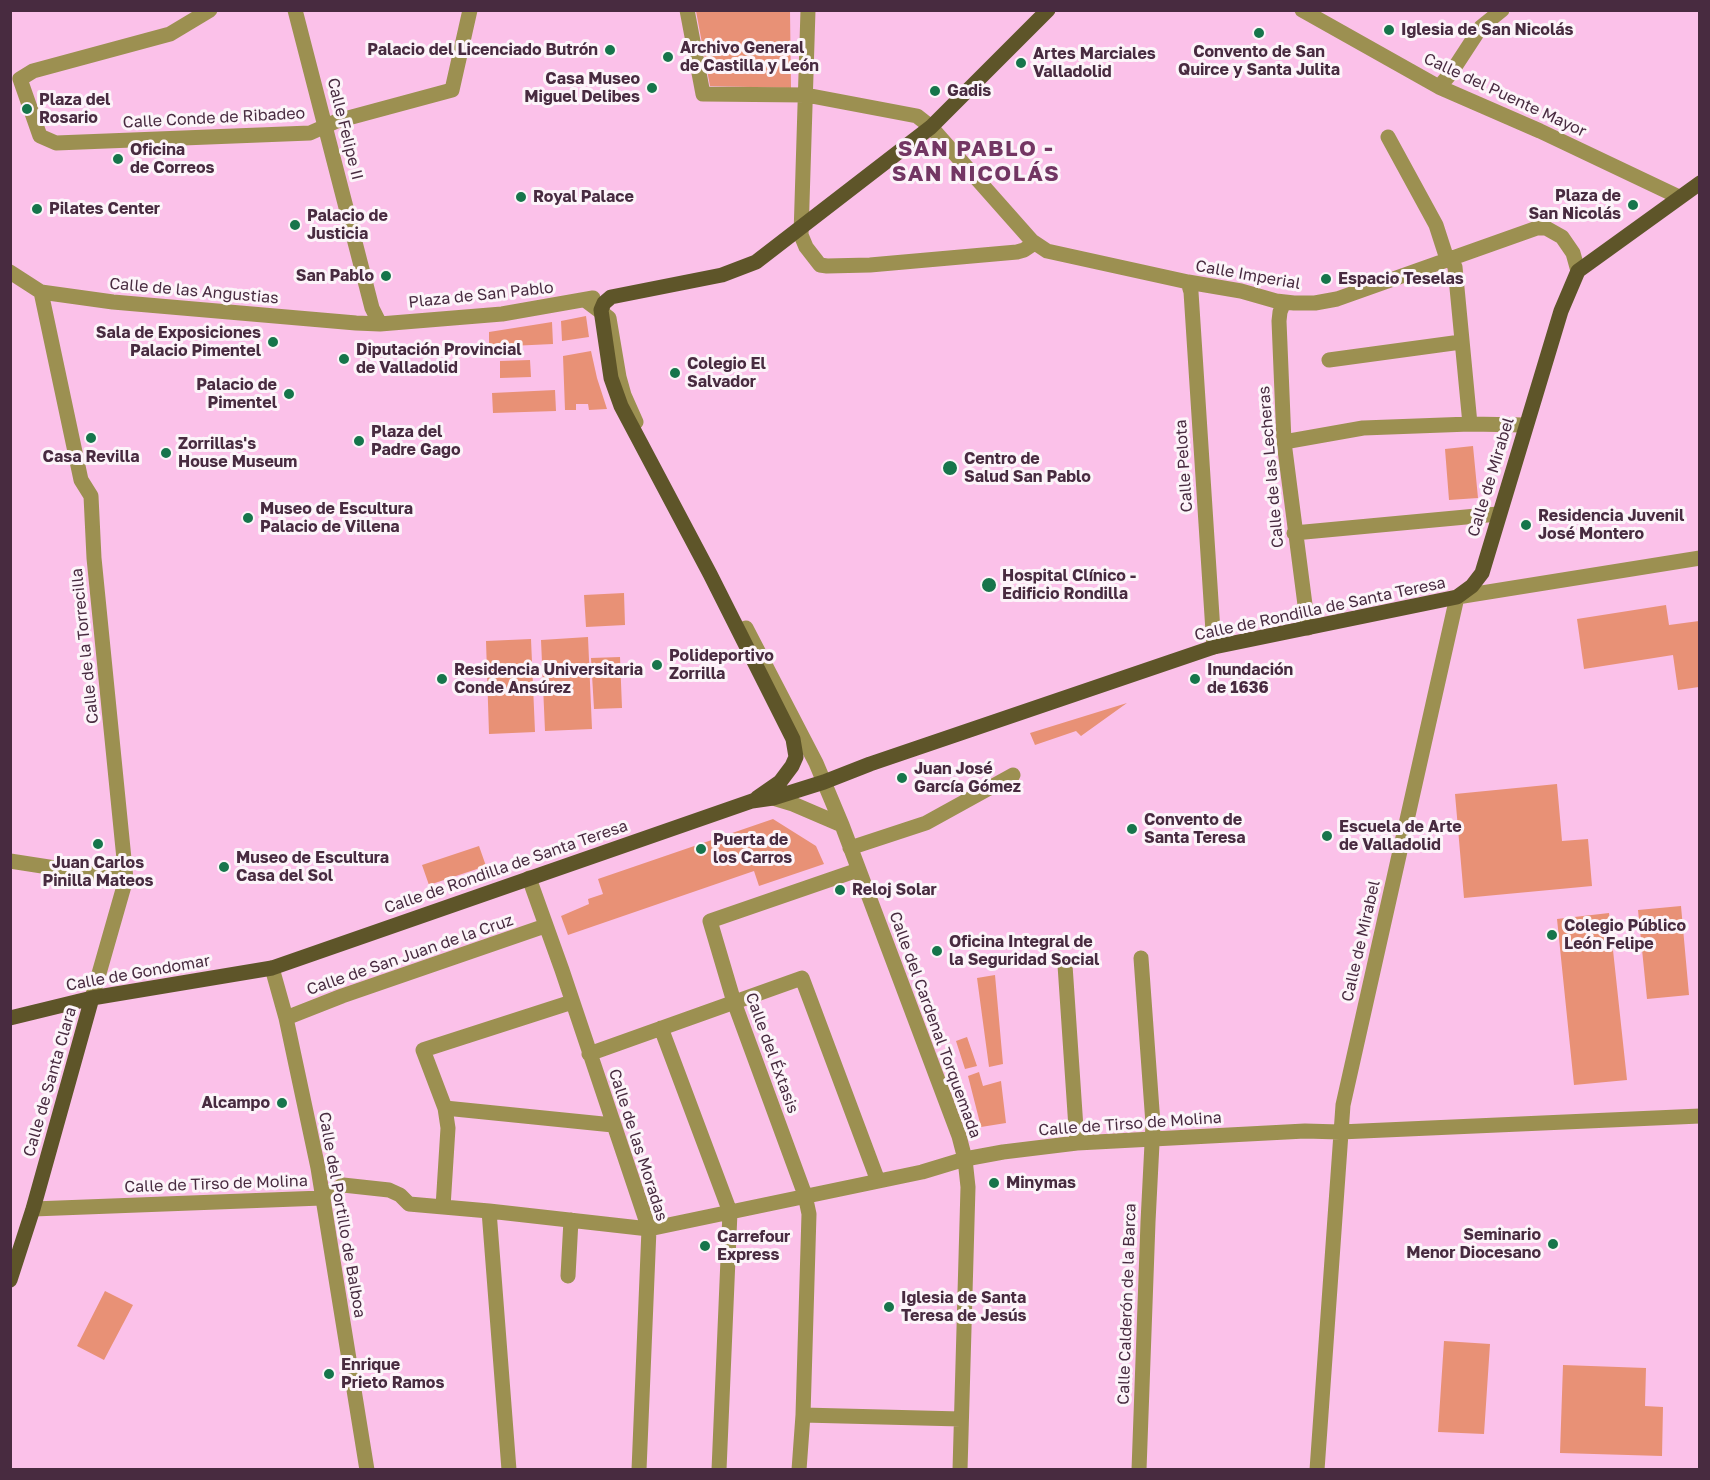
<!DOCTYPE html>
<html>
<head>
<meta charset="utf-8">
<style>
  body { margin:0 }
  #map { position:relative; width:1710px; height:1480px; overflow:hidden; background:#fbc1e9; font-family:"Golos Text",sans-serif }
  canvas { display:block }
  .frame { position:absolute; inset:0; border:12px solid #482b40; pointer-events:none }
</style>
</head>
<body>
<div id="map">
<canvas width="1710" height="1480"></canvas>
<div class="frame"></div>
</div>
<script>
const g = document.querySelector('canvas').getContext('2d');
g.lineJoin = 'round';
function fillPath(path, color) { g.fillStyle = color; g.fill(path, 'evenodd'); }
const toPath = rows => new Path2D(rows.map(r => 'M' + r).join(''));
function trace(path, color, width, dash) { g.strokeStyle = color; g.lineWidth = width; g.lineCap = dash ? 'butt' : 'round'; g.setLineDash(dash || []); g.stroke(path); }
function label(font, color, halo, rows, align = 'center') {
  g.font = font + ' "Golos Text",sans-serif'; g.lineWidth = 6; g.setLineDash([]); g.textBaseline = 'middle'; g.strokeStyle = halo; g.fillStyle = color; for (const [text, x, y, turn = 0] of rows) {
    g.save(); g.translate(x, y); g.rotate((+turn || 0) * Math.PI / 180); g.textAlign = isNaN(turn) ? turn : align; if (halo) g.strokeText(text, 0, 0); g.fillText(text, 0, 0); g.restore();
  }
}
fillPath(toPath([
  [696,11,790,11,791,88,710,86],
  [586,316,589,337,562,341,561,321],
  [552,322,553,344,489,347,489,332],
  [591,351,597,378,607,409,589,410,588,404,576,404,576,410,565,410,563,356],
  [530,360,531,377,500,378,500,361],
  [555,390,556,411,493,413,492,393],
  [1473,446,1478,498,1449,500,1445,449],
  [624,593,625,625,586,627,584,595],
  [1666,605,1669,625,1699,621,1699,687,1678,690,1673,655,1584,669,1577,619],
  [588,637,592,729,545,731,541,640],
  [531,639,535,732,489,734,486,641],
  [620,657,622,708,594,709,591,658],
  [1127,703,1081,736,1076,731,1035,745,1030,733],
  [1557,784,1562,841,1588,839,1592,886,1464,898,1455,794],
  [773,819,816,846,824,864,759,886,754,871,568,935,561,916,589,904,588,899,603,894,598,879],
  [479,846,486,866,429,885,422,865],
  [1681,906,1689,995,1647,999,1638,910],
  [1609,913,1627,1080,1574,1085,1557,919],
  [995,975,1003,1064,989,1067,977,978],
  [967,1037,977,1066,965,1069,956,1041],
  [979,1072,983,1086,1001,1081,1006,1123,981,1127,968,1076],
  [105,1291,133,1305,104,1360,77,1346],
  [1444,1341,1490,1344,1484,1434,1438,1432],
  [1563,1365,1646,1368,1645,1406,1663,1407,1662,1456,1560,1453]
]), '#e89176');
trace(toPath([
  [210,10,170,34,33,71,20,79,40,136,56,143,310,133,337,121,452,90,470,10],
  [295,10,372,308,380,324],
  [687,10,703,94,806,95,917,116,931,127,1032,241,1047,251,1188,282,1241,291,1276,301,1294,303,1315,303,1337,299,1537,228,1546,228,1562,237,1573,253,1578,271],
  [808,10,801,235,806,247,820,265,827,266,870,265,1017,252,1024,250,1030,246,1032,241],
  [1302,10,1439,87,1540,131,1679,197],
  [1439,87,1451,73,1481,27,1502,10],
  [1388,137,1436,225,1447,259],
  [1450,257,1455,267,1470,424],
  [10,272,41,292,113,302,356,323,380,324,502,314,593,298],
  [1188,282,1191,292,1214,647],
  [41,292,81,480,91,496,94,558,126,879,92,998],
  [585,300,609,318,619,377,624,395,636,422],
  [1284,302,1280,312,1279,321,1284,442,1308,628],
  [1329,360,1461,342],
  [1284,442,1363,428,1470,424,1525,425],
  [1294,533,1498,514],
  [746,628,816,763,842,825,959,1136,965,1159,968,1187,960,1470],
  [773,798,793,804,842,825],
  [850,848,926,823,1013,775],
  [10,861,126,879],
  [529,878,562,970,649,1229,639,1470],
  [1065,965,1077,1143],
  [272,968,286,1018,318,1168,367,1470],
  [286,1018,342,996,545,926],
  [661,1028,730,1212,719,1470],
  [589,1054,802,978,878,1181],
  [445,1108,613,1125],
  [443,1207,448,1128,445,1108,423,1050,572,1002],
  [33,1209,322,1198,343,1185,389,1190,400,1195,409,1204,489,1211,649,1229,922,1172,965,1159,1003,1152,1077,1143,1305,1131,1340,1132,1700,1116],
  [489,1211,509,1470],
  [568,1276,571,1220],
  [803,1415,961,1419],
  [799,1470,803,1415,809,1214,805,1195,734,1002,710,921,858,870],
  [1139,1470,1148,1222,1153,1124,1141,958],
  [1317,1470,1343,1105,1457,597,1700,558]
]), '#9c9051', 15);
trace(toPath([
  [757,798,780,782,792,766,796,757,793,739,710,574,621,406,611,378,601,310,604,303,611,297,722,275,756,262,931,127,1048,10],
  [10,1018,92,998,272,968,752,801,773,798,824,782,870,764,1214,647,1457,597,1472,586,1482,573,1561,311,1578,271,1700,183],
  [10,1280,33,1209,92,998]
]), '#5e5529', 15);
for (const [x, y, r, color] of [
  [1389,30,6,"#16754b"],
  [1259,33,6,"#16754b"],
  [610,50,6,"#16754b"],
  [668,57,6,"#16754b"],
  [1021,63,6,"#16754b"],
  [652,88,6,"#16754b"],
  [935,91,6,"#16754b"],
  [27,109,6,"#16754b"],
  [118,159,6,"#16754b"],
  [521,197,6,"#16754b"],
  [1633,205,6,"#16754b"],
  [37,209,6,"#16754b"],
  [295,225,6,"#16754b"],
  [386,276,6,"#16754b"],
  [1326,279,6,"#16754b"],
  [273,342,6,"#16754b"],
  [344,359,6,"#16754b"],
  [675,373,6,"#16754b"],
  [289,394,6,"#16754b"],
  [91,438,6,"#16754b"],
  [359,441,6,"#16754b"],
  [166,453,6,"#16754b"],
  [950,468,8,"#16754b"],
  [248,518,6,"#16754b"],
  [1526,525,6,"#16754b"],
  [989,585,8,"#16754b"],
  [657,665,6,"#16754b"],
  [442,679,6,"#16754b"],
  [1195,679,6,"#16754b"],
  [902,778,6,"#16754b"],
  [1132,829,6,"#16754b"],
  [1327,836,6,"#16754b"],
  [98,844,6,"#16754b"],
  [701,849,6,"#16754b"],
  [224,867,6,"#16754b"],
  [840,890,6,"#16754b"],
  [1552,935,6,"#16754b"],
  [937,951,6,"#16754b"],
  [282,1103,6,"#16754b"],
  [994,1183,6,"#16754b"],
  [1553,1244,6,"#16754b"],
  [705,1246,6,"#16754b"],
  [889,1307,6,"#16754b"],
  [329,1374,6,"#16754b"]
]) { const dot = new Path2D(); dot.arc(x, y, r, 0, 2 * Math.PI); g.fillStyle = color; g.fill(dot); trace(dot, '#fcf4f9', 2); }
label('bold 16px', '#482b40', '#fcf4f9', [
  ["Iglesia de San Nicolás",1401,30],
  ["Archivo General",680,48],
  ["de Castilla y León",680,66],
  ["Palacio del Licenciado Butrón",598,50,"right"],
  ["Convento de San",1259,52,"center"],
  ["Quirce y Santa Julita",1259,70,"center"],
  ["Artes Marciales",1033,54],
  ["Valladolid",1033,72],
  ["Casa Museo",640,79,"right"],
  ["Miguel Delibes",640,97,"right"],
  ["Gadis",947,91],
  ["Plaza del",39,100],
  ["Rosario",39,118],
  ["Oficina",130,150],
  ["de Correos",130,168],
  ["Plaza de",1621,196,"right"],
  ["San Nicolás",1621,214,"right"],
  ["Royal Palace",533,197],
  ["Pilates Center",49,209],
  ["Palacio de",307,216],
  ["Justicia",307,234],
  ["San Pablo",374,276,"right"],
  ["Espacio Teselas",1338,279],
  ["Sala de Exposiciones",261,333,"right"],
  ["Palacio Pimentel",261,351,"right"],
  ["Diputación Provincial",356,350],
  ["de Valladolid",356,368],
  ["Colegio El",687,364],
  ["Salvador",687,382],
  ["Palacio de",277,385,"right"],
  ["Pimentel",277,403,"right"],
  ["Plaza del",371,432],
  ["Padre Gago",371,450],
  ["Zorrillas's",178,444],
  ["House Museum",178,462],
  ["Casa Revilla",91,457,"center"],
  ["Centro de",964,459],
  ["Salud San Pablo",964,477],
  ["Museo de Escultura",260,509],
  ["Palacio de Villena",260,527],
  ["Residencia Juvenil",1538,516],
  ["José Montero",1538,534],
  ["Hospital Clínico -",1002,576],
  ["Edificio Rondilla",1002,594],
  ["Polideportivo",669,656],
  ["Zorrilla",669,674],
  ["Residencia Universitaria",454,670],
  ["Conde Ansúrez",454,688],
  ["Inundación",1207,670],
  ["de 1636",1207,688],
  ["Juan José",914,769],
  ["García Gómez",914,787],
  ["Convento de",1144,820],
  ["Santa Teresa",1144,838],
  ["Escuela de Arte",1339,827],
  ["de Valladolid",1339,845],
  ["Puerta de",713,840],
  ["los Carros",713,858],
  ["Museo de Escultura",236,858],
  ["Casa del Sol",236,876],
  ["Juan Carlos",98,863,"center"],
  ["Pinilla Mateos",98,881,"center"],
  ["Reloj Solar",852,890],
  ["Colegio Público",1564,926],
  ["León Felipe",1564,944],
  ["Oficina Integral de",949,942],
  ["la Seguridad Social",949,960],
  ["Alcampo",270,1103,"right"],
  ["Minymas",1006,1183],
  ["Seminario",1541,1235,"right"],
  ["Menor Diocesano",1541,1253,"right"],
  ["Carrefour",717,1237],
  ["Express",717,1255],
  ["Iglesia de Santa",901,1298],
  ["Teresa de Jesús",901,1316],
  ["Enrique",341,1365],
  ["Prieto Ramos",341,1383]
], 'left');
label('16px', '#482b40', '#fcf4f9', [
  ["Calle del Puente Mayor",1505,95,25],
  ["Calle Conde de Ribadeo",214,118,-3],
  ["Calle Felipe II",345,129,76],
  ["Calle Imperial",1248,275,10],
  ["Calle de las Angustias",194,291,5],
  ["Plaza de San Pablo",481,295,-6],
  ["Calle Pelota",1184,466,-94],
  ["Calle de las Lecheras",1271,467,-95],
  ["Calle de Mirabel",1491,477,-73],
  ["Calle de Rondilla de Santa Teresa",1320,609,-12],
  ["Calle de la Torrecilla",85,646,-96],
  ["Calle de Rondilla de Santa Teresa",506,867,-19],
  ["Calle de Mirabel",1361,941,-77],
  ["Calle de San Juan de la Cruz",410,955,-19],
  ["Calle de Gondomar",138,973,-10],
  ["Calle del Cardenal Torquemada",935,1025,70],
  ["Calle del Éxtasis",772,1053,70],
  ["Calle de Santa Clara",50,1082,-74],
  ["Calle de Tirso de Molina",1130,1124,-4],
  ["Calle de las Moradas",638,1145,72],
  ["Calle de Tirso de Molina",216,1184,-2],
  ["Calle del Portillo de Balboa",342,1215,80],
  ["Calle Calderón de la Barca",1127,1304,-88]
]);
g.letterSpacing = '1.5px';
label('bold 22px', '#733663', '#fcf4f9', [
  ["SAN PABLO -",976,149],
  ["SAN NICOLÁS",976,174]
]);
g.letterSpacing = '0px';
</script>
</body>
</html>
